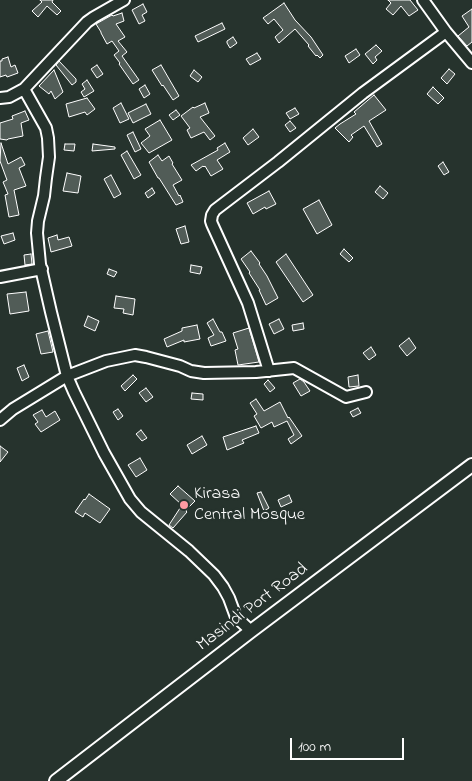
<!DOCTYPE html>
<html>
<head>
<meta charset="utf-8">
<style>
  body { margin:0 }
  #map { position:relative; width:472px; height:781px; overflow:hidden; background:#26332d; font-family:"Indie Flower",sans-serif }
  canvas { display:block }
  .scale { position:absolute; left:290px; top:738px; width:114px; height:22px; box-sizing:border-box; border:2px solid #fff; border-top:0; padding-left:6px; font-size:15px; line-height:18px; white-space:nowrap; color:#fff; -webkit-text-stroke:4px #26332d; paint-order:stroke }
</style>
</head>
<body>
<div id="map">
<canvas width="472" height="781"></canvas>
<div class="scale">100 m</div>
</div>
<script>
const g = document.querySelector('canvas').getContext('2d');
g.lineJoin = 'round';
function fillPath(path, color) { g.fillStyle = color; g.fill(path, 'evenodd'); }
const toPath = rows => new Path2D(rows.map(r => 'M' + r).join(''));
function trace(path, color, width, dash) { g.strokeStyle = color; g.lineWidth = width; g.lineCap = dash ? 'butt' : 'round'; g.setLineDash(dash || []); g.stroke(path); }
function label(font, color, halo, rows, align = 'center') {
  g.font = font + ' "Indie Flower",sans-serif'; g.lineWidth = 4.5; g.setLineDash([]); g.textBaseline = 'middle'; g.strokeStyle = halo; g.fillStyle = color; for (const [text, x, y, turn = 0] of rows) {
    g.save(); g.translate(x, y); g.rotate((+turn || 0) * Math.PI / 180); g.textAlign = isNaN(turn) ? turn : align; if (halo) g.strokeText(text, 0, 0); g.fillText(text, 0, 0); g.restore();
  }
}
const building = toPath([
  [40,0,53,0,52,2,61,11,57,15,47,6,38,17,32,11,42,2,40,0],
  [388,0,410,0,418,10,409,16,401,6,393,15,386,9,391,3,388,0],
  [284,3,295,20,311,37,323,55,320,58,317,55,316,56,308,46,309,45,295,29,279,43,275,37,283,30,274,19,268,24,263,18,284,3],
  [143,4,147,12,142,15,145,21,139,24,132,10,143,4],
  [472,9,472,42,467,46,458,36,469,27,462,16,472,9],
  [122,13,124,21,116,24,125,37,118,41,127,52,122,56,139,80,133,84,119,64,120,63,114,55,119,51,112,41,107,44,101,33,101,32,96,24,112,15,113,16,122,13],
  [222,23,225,29,198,42,195,36,222,23],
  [233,37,237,43,230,48,227,43,227,41,233,37],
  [376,45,382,51,375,57,377,60,373,64,365,54,376,45],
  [356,49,360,55,349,63,345,56,356,49],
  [257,53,261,59,250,65,246,59,257,53],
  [8,57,11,67,15,65,18,73,7,77,6,75,0,77,0,61,2,61,2,59,8,57],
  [59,61,76,79,76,82,72,85,56,65,59,61],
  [97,65,103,74,97,78,91,69,97,65],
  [161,65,179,96,173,100,163,85,162,86,152,70,161,65],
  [449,69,455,74,447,84,441,78,449,69],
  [54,70,63,92,55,99,51,91,49,94,39,86,54,70],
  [194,70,202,77,198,82,190,76,194,70],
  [87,80,94,91,84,97,81,92,85,89,82,84,87,80],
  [145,85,150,94,144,98,139,89,145,85],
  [433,87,444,98,438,104,427,94,433,87],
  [374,95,386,110,369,121,382,144,377,147,364,126,351,135,353,137,349,142,335,128,340,124,356,114,354,112,374,95],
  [87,98,95,109,87,115,85,112,69,117,66,104,87,98],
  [121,103,129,119,120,123,113,108,121,103],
  [205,103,209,113,200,117,215,136,210,140,204,132,191,138,187,130,190,128,181,116,193,107,194,108,205,103],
  [146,104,151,114,133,123,128,113,146,104],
  [295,108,299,114,290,119,286,113,295,108],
  [176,110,180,115,173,120,169,115,176,110],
  [25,111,29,120,21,123,23,136,8,139,7,140,0,139,0,123,13,119,12,116,25,111],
  [160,120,172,140,149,153,141,143,150,136,145,129,160,120],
  [290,121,296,128,290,132,285,125,290,121],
  [253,129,259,137,248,145,243,138,253,129],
  [133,132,141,149,135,152,127,135,133,132],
  [1,143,8,164,21,157,25,165,19,168,26,186,14,190,19,215,9,217,5,195,8,194,3,182,7,180,0,161,1,143],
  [225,143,230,152,217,160,223,169,211,176,205,166,204,167,203,166,196,171,191,165,218,150,217,148,225,143],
  [65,144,75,144,74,151,64,150,65,144],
  [93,144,115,147,115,149,92,151,93,144],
  [127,151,141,175,134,179,121,155,127,151],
  [158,155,162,161,169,156,173,163,172,164,182,180,173,185,179,196,180,195,183,202,176,205,159,178,158,178,149,162,158,155],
  [443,162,449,172,444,175,438,166,443,162],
  [67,173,81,176,78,193,63,191,67,173],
  [111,175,121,194,114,198,104,179,111,175],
  [380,186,388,193,383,199,375,192,380,186],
  [152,188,155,193,148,198,145,193,152,188],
  [269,191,276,204,266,209,265,207,253,214,247,203,269,191],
  [319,200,332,225,317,234,303,209,319,200],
  [185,226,189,242,181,244,176,229,185,226],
  [13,233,15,240,4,244,1,236,13,233],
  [57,235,58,240,69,237,72,246,51,252,48,238,57,235],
  [344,249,353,258,349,262,340,254,344,249],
  [251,251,260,263,259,264,267,276,278,298,266,305,259,290,260,290,249,273,250,272,241,259,251,251],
  [31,254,32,264,25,265,24,255,31,254],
  [286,254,313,295,303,302,276,262,286,254],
  [191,265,202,267,200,274,190,272,191,265],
  [109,269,117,272,114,277,107,274,109,269],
  [26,292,29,311,10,314,7,294,26,292],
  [116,296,135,299,133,315,123,313,124,309,114,308,116,296],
  [88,316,99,321,95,331,84,326,88,316],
  [213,319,220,332,222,332,226,341,211,346,208,338,214,335,207,323,213,319],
  [279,319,284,329,274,334,269,324,279,319],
  [303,323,304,329,293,331,292,325,303,323],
  [197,325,200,339,184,342,184,340,167,347,164,339,182,331,182,328,197,325],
  [249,328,259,362,238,365,235,350,238,349,233,333,249,328],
  [48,331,53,352,41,354,36,334,48,331],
  [409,338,416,348,407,356,399,346,409,338],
  [371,347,376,355,369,360,363,353,371,347],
  [24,365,29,377,22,381,17,368,24,365],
  [133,375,137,379,125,391,121,386,133,375],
  [358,375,359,386,349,387,348,377,358,375],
  [300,379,304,382,310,391,301,396,293,383,300,379],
  [268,380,275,388,270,392,264,384,268,380],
  [146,388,153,397,146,402,139,393,146,388],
  [192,393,203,394,203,400,191,399,192,393],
  [256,399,264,411,280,402,288,418,289,417,302,436,291,444,288,439,294,435,287,421,274,427,272,422,261,428,254,416,257,414,250,403,256,399],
  [358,408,361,413,353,417,350,412,358,408],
  [118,409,123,416,118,420,113,412,118,409],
  [42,410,46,417,55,411,60,420,41,432,35,424,38,422,33,415,42,410],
  [256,426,259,433,242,440,244,443,227,450,223,437,256,426],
  [141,430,147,438,142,441,136,434,141,430],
  [202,436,207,445,192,454,187,445,202,436],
  [0,446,8,452,0,462,0,446],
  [140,458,147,470,136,477,128,465,140,458],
  [178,486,195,501,187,509,186,511,187,512,173,528,169,525,182,505,170,494,178,486],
  [261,492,269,508,264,511,257,493,261,492],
  [89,494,110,509,100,523,85,513,83,517,75,512,84,499,85,500,89,494],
  [289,495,292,502,281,507,278,500,289,495]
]);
fillPath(building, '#515c57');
trace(building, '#fff', 1);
const minor = toPath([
  [423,0,446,32,472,63],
  [24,89,46,128,48,138,49,157,46,178,44,196,38,221,37,233,40,264,51,312,67,376,74,392,104,453,130,499,141,512,189,551,214,575,223,587,229,598,236,617,251,631],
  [0,98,9,97,24,89,87,22,94,17,124,0],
  [0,277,42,269],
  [269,371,248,303,212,224,211,221,212,215,215,210,278,162,363,93,446,32],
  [0,420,13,409,67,376,106,361,135,355,146,357,180,366,191,371,204,373,256,372,294,368,346,397,366,392]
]);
const major = toPath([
  [56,781,251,631,472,465]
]);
trace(minor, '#fff', 14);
trace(major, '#fff', 16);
trace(minor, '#26332d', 10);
trace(major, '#26332d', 12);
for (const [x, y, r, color] of [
  [184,505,5,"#ff9aa2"]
]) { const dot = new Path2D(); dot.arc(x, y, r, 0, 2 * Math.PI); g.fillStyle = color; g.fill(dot); trace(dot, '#26332d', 2); }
label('18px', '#fff', '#26332d', [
  ["Kirasa",194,495],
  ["Central Mosque",194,516]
], 'left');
label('18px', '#fff', '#26332d', [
  ["Masindi Port Road",253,608,-37]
]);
</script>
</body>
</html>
